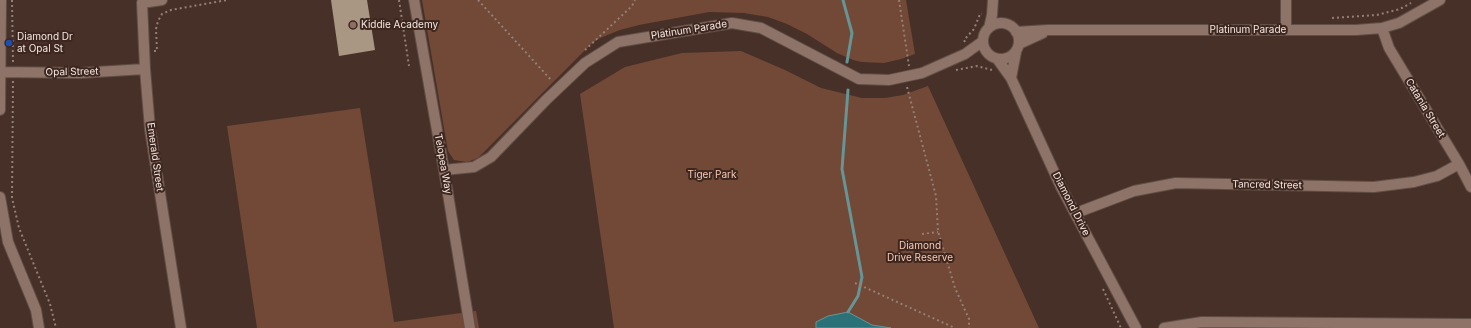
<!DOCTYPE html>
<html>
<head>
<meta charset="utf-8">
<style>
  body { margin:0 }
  canvas { display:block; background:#473027 }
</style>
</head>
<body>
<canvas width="1471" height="328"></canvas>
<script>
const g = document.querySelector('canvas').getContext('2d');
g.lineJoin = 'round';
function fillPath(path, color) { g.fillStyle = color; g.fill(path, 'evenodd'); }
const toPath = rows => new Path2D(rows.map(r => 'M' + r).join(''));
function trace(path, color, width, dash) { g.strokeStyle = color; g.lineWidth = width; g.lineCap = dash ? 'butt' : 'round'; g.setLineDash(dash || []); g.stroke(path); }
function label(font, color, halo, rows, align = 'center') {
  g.font = font + ' Inter,sans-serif'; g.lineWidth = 4; g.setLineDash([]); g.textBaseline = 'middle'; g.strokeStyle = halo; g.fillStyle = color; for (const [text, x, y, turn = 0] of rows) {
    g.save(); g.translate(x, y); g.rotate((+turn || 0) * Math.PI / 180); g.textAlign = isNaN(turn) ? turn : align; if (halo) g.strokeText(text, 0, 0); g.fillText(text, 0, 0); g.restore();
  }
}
fillPath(toPath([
  [422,0,906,0,915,54,901,59,884,63,862,62,853,60,837,53,807,34,787,24,768,17,744,13,709,12,639,25,620,30,600,38,591,44,478,158,467,162,454,160,448,151],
  [741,51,785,70,821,88,862,98,885,98,903,95,928,86,1039,328,614,328,580,94,625,67,682,53],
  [360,108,394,322,476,311,479,328,257,328,227,126]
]), '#724837');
const water = toPath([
  [848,312,872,325,891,328,816,328,816,322,828,316,848,312]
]);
fillPath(water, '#2a7277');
trace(water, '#679596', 1);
trace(toPath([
  [843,0,852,33,847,62],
  [848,90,842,169,862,277,858,296,848,312]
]), '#679596', 3);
fillPath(toPath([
  [331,0,367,0,375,50,339,56]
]), '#aa9783');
const minor = toPath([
  [162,0,142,3,145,69,150,129,181,328],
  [414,0,444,170,470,328],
  '983 41a18 18 0 1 1 36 0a18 18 0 1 1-36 0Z',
  [989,28,992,15,993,0],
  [1382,28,1389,48,1459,164,1471,187],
  [1286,30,1286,0],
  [1016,32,1048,30,1356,30,1382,28,1399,23,1440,0],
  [1019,44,1043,33],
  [998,60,1011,78,1061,187,1136,328],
  [0,72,80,73,145,69],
  [1011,78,1016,52],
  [0,110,1,0],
  [444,170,474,167,491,157,546,100,585,63,618,42,732,23,761,28,859,79,889,80,922,73,965,54,983,41],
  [0,197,8,242,36,310,39,328],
  [1076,213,1134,191,1176,183,1374,187,1414,182,1437,176,1459,164],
  [1164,328,1202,322,1471,324]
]);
trace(minor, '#614e46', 12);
trace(toPath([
  [12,0,13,63],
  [399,0,409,66],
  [478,0,552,81],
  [899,0,909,66],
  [1332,18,1377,15,1400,9,1411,3],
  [965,42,964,40,974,29,980,14,982,14],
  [585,50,632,6,635,0],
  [154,51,157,51,156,29,158,21,162,14,171,10,227,0],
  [956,70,977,66,992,70],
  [13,81,12,198,19,228,50,304,56,328],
  [907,87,936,196,938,231,955,288,969,319,969,328],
  [922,234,938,232],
  [855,283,955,328],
  [1103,289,1121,328]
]), '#927f77', 2, [2, 3]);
trace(minor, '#8e7369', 10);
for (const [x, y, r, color] of [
  [353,25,4,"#8d6e63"],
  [9,43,4,"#1a4fb4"]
]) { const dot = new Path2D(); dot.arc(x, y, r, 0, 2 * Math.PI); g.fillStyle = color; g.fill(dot); trace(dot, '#3c261e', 1.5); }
label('10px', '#f5e6e0', '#3c261e', [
  ["Kiddie Academy",361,25],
  ["Diamond Dr",17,37],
  ["at Opal St",17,49]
], 'left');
label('10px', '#f5e6e0', '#3c261e', [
  ["Platinum Parade",689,30,-9],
  ["Platinum Parade",1248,30],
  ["Opal Street",72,72,-1],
  ["Catania Street",1425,108,59],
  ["Emerald Street",155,157,82],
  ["Telopea Way",443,164,80],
  ["Tancred Street",1267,185,1],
  ["Diamond Drive",1071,204,63]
]);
label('10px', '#f9cab7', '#3c261e', [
  ["Tiger Park",712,175],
  ["Diamond",920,246],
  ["Drive Reserve",920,258]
]);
</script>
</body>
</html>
